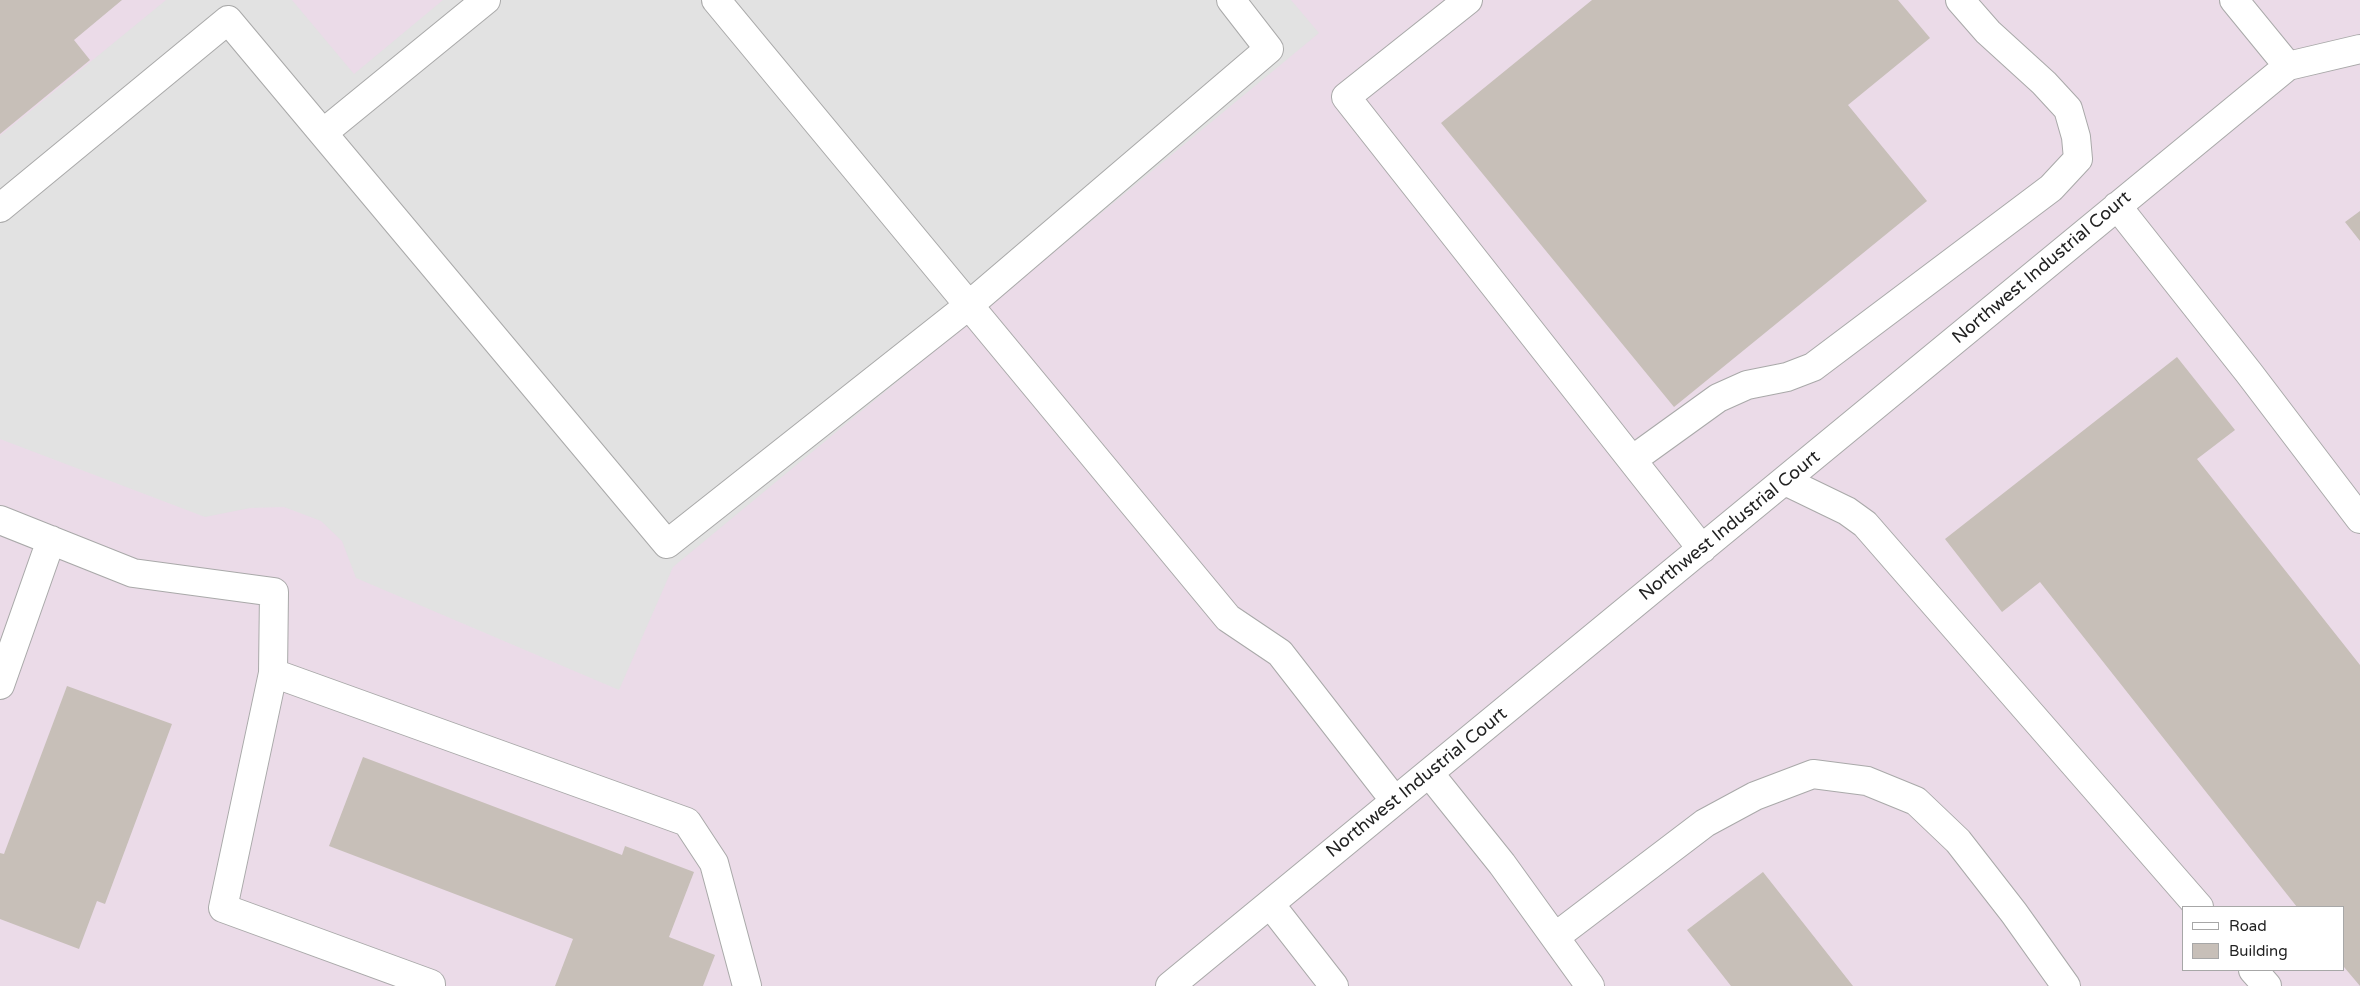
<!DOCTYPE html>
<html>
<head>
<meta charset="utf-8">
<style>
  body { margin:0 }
  #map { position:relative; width:2360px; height:986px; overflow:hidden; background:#f2efe9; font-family:"Varela Round",sans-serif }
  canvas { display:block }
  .legend { position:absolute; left:2182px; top:906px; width:162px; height:65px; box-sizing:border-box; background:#fff; border:1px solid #a7a7a7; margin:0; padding:6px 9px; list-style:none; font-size:15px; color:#222 }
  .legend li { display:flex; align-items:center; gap:10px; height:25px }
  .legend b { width:25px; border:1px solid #a7a7a7 }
</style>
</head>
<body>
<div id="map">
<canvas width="2360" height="986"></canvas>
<ul class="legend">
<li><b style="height:6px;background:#fff"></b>Road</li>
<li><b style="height:14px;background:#c7bfb8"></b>Building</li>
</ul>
</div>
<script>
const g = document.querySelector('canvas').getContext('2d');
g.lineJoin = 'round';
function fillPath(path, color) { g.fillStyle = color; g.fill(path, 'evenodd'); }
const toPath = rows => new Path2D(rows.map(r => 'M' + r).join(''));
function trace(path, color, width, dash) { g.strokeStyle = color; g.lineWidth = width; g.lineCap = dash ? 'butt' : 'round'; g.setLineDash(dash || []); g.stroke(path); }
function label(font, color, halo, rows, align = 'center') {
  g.font = font + ' "Varela Round",sans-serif'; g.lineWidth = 4; g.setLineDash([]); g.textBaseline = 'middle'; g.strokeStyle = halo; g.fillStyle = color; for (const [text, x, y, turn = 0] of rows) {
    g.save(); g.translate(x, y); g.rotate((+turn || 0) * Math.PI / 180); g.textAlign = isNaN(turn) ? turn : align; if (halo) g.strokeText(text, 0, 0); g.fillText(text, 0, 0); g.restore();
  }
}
fillPath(toPath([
  [0,0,2360,0,2360,986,0,986],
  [2184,907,2344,907,2344,970,2184,970]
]), '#ebdbe8');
fillPath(toPath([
  [166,0,292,0,354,74,443,0,1291,0,1319,33,673,567,619,690,356,578,342,541,321,521,284,507,250,508,205,517,0,439,0,136]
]), '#e2e2e2');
fillPath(toPath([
  [0,0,122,0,74,40,90,60,0,134],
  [1592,0,1898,0,1930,38,1848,105,1927,201,1674,407,1441,123],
  [2360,211,2360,241,2345,222],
  [2177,357,2235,430,2197,459,2360,665,2360,986,2344,967,2344,907,2297,907,2040,582,2002,612,1945,539],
  [67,686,172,724,105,904,97,901,79,949,0,919,0,853,4,854],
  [363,757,622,855,625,846,694,872,669,937,715,955,703,986,555,986,573,939,329,846],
  [1763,872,1853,986,1731,986,1687,930]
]), '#c7bfb8');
const minor = toPath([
  [716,0,1228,618,1280,653,1395,801],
  [1468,0,1346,97,1702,549],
  [2234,0,2288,66],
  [323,133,486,0],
  [2117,206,2249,373,2360,519],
  [0,208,228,20,667,544,968,306,1269,49,1231,0],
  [1632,460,1718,398,1747,385,1787,377,1813,367,2051,188,2078,159,2076,137,2068,109,2044,83,1988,32,1960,0],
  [1785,481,1847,511,1865,524,2199,907],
  [0,520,133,573,274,592,273,673,223,908,431,984,431,986],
  [273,673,687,822,714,863,747,986],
  [0,685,51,540],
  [1429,773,1502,864,1590,986],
  [1270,904,1334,986],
  [1555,937,1705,823,1755,796,1813,774,1867,781,1916,801,1958,841,2014,913,2066,986],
  [2253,970,2267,986],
  [1170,986,2288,66,2360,49]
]);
trace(minor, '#a9a9a9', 30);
trace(minor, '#fff', 28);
label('18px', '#222', '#fff', [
  ["Northwest Industrial Court",2042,268,-40],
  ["Northwest Industrial Court",1730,526,-39],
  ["Northwest Industrial Court",1417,783,-39]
]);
</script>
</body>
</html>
